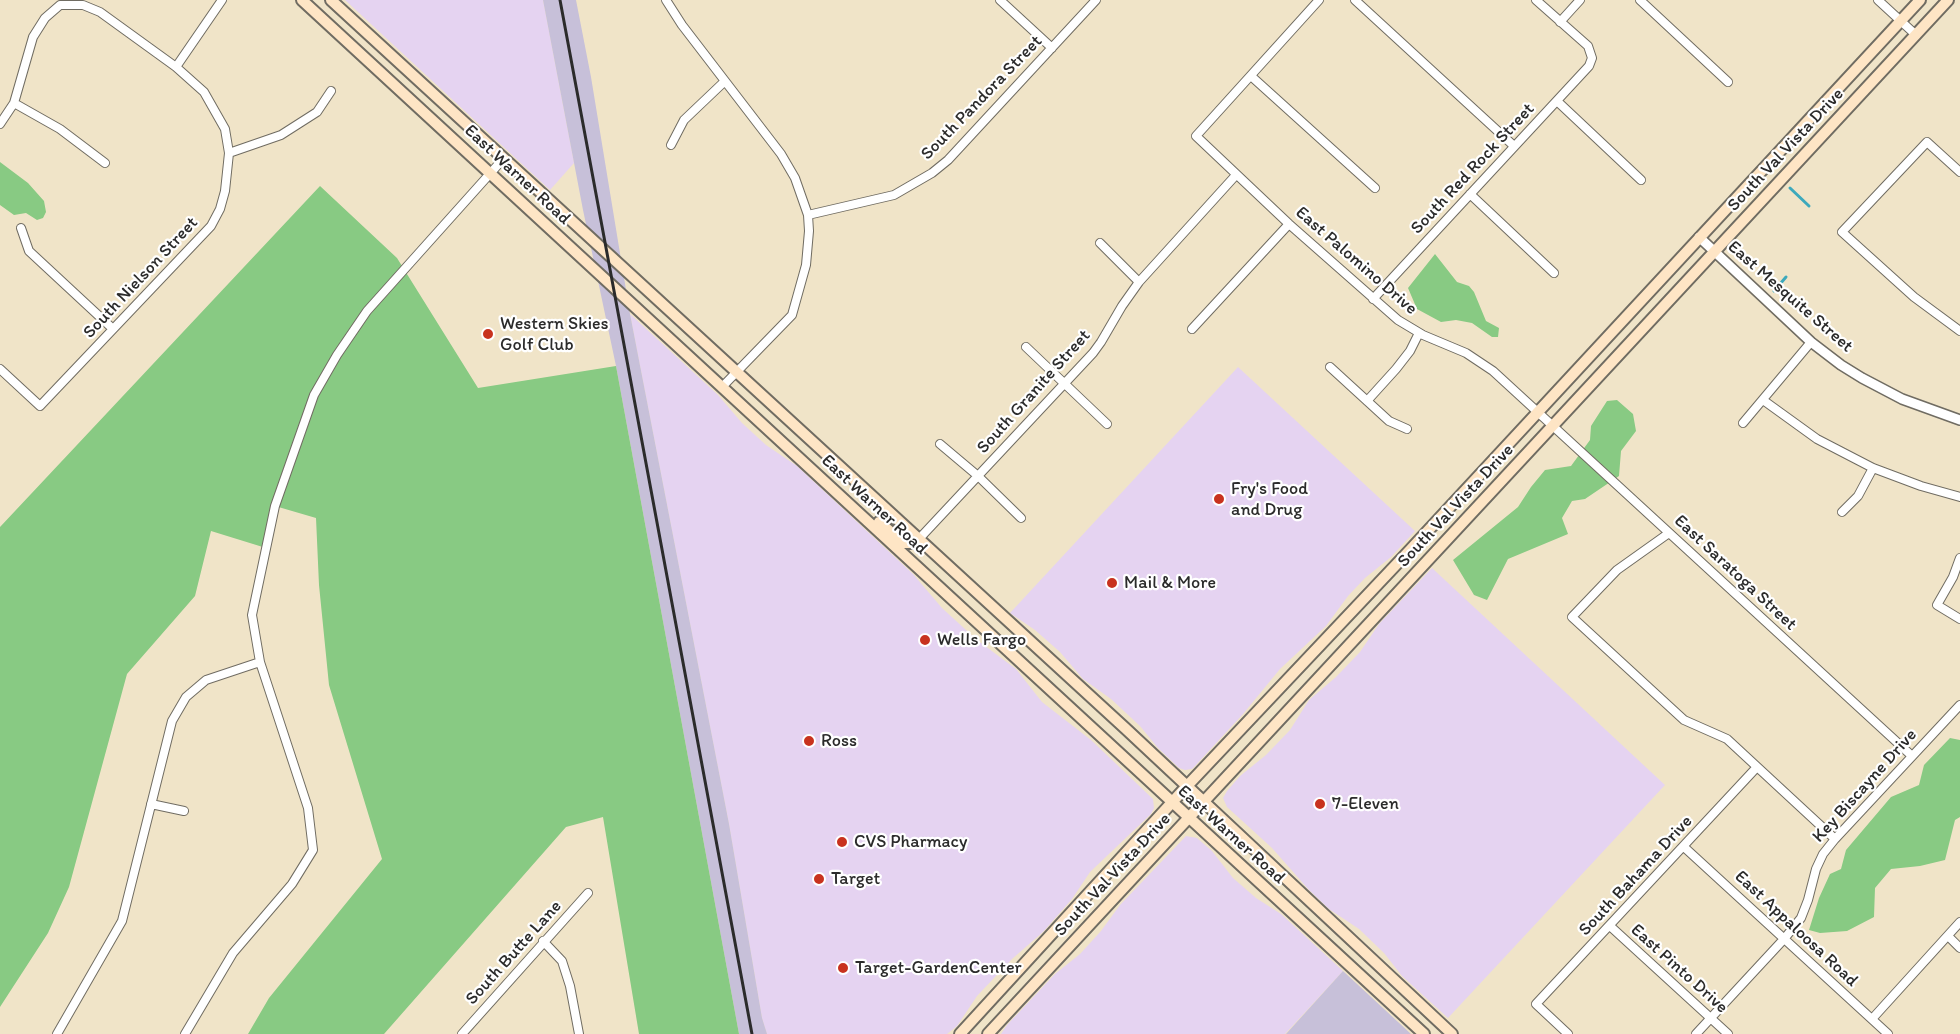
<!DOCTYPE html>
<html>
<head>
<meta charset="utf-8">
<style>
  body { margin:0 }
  canvas { display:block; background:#f0e4c8 }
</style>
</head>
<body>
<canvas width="1960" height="1034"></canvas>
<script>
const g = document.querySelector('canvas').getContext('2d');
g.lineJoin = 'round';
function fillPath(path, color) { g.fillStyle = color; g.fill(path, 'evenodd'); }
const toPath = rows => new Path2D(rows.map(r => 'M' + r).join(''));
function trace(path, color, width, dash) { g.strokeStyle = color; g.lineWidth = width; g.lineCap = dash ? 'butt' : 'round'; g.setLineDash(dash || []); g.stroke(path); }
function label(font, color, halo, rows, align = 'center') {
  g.font = font + ' Itim,sans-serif'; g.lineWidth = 4.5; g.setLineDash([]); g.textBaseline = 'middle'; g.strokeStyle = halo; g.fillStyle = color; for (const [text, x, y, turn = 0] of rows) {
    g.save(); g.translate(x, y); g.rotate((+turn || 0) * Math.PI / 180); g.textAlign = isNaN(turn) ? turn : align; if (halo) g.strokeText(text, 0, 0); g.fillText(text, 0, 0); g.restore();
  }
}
fillPath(toPath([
  [345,0,543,0,574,163,550,190],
  [630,314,718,395,742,423,766,445,797,466,913,574,942,608,977,640,1016,669,1042,702,1091,740,1153,799,1154,808,1151,814,1090,872,1072,899,1043,932,1012,959,977,996,957,1026,947,1034,767,1034,762,1018,729,824],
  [1238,367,1415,531,1391,557,1365,578,1348,596,1326,626,1280,669,1243,714,1195,766,1192,769,1185,770,1179,768,1158,748,1140,726,1111,699,1083,679,1060,652,1035,630,1010,613],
  [1432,568,1665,785,1448,1018,1402,976,1384,953,1359,929,1329,909,1309,890,1272,848,1227,807,1223,798,1227,791,1240,776,1266,755,1290,730,1309,700,1336,677,1360,652,1379,624],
  [1186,836,1197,838,1212,851,1233,878,1256,898,1281,914,1343,971,1285,1034,1001,1034,1007,1025,1055,974,1080,954,1101,931,1120,905]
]), '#e5d3f1');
fillPath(toPath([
  [543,0,576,0,591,77,630,314,729,824,762,1018,767,1034,739,1034,616,366,583,210],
  [1343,971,1411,1034,1286,1034]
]), '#c7c0d9');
fillPath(toPath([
  [0,162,28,183,44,201,46,212,43,218,37,220,26,213,14,215,0,205],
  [320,186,397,258,478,388,616,366,739,1034,639,1034,603,817,566,827,384,1034,248,1034,269,998,382,859,329,685,319,585,316,518,275,506,266,548,211,531,195,596,127,674,69,887,48,933,0,1007,0,527],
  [1435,254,1457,282,1469,286,1474,292,1486,321,1499,328,1498,337,1492,337,1472,323,1456,320,1441,322,1417,309,1408,288],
  [1617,400,1633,414,1636,431,1621,451,1619,476,1585,499,1572,501,1562,518,1568,534,1508,559,1487,600,1474,595,1453,560,1518,507,1531,487,1545,470,1571,466,1590,440,1591,426,1607,401],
  [1950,738,1960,740,1960,817,1955,820,1945,860,1920,866,1891,869,1875,888,1874,917,1847,931,1820,933,1809,930,1819,898,1830,874,1841,869,1846,850,1891,797,1919,785,1924,765]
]), '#88ca83');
trace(toPath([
  [1790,188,1809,206],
  [1774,291,1786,277]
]), '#3da9bc', 3);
const minor = toPath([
  [666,0,682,25,781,154,795,178,808,215,809,231,806,265,792,315,722,387],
  [1000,0,1052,48],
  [1319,0,1196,136,1289,224,1398,320,1423,335,1466,353,1493,371,1912,756],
  [1355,0,1514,146],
  [1640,0,1728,82],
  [1878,0,1916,35],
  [1560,22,1580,0],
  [176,67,222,0],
  [1251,76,1375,188],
  [1557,101,1641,180],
  [14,103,60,129,105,163],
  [0,124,14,103,33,37,45,18,60,5,83,5,100,12,176,67,204,92,225,129,229,153,225,191,220,209,211,226,40,406,0,369],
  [671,145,684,120,725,81],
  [229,153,281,135,317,112,331,91],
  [1960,172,1927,142,1842,232,1914,297,1960,331],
  [1470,194,1554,273],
  [808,215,894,195,932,173,948,160,1096,0],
  [21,228,29,251,113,329],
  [1100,243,1139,282],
  [1373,299,1589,66,1592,58,1588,46,1536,0],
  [1192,329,1289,224],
  [1026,347,1107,424],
  [1330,367,1389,421,1407,429],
  [1763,400,1817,439,1873,468,1921,486,1960,497],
  [1367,401,1396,369,1410,351,1419,333],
  [1743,423,1811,342],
  [940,444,978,476,1021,518],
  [1842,512,1858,496,1873,468],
  [1669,533,1617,570,1572,617,1684,720,1727,739,1835,839],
  [918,540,1093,353,1101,342,1122,306,1139,282,1236,175],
  [1960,558,1953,577,1937,605,1960,619],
  [151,804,184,811],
  [1684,847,1888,1034],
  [1610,926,1728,1034],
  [1948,936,1960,948],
  [543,941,562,961,570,986,579,1034],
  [1872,1019,1960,922],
  [57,1034,122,921,172,721,186,697,206,680,260,662],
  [185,1034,233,953,292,884,313,850,308,808,260,662,252,615,275,506,314,395,337,355,367,311,504,158],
  [462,1034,588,893],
  [1568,1034,1536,1004,1757,767],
  [1696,1034,1784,939,1801,918,1808,900,1816,869,1823,854,1835,839,1960,705]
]);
const tertiary = toPath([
  [1699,237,1811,342,1841,365,1862,378,1902,399,1960,420]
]);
const secondary = toPath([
  [302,0,1424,1034],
  [331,0,1126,729,1452,1034],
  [879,522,904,543,912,543,918,540],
  [960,1034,1187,786,1410,550,1920,0],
  [988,1034,1948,0]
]);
trace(minor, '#706c62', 10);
trace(tertiary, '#706c62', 12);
trace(secondary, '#706c62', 14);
trace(minor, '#fff', 8);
trace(tertiary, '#fff', 9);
trace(secondary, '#fee5c5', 10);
trace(toPath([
  [560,0,752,1034]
]), '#2b2b2b', 3);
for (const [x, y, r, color] of [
  [488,334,6,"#c8321e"],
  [1219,499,6,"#c8321e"],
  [1112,583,6,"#c8321e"],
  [925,640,6,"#c8321e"],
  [809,741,6,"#c8321e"],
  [1320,804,6,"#c8321e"],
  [842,842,6,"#c8321e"],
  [819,879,6,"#c8321e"],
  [843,968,6,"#c8321e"]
]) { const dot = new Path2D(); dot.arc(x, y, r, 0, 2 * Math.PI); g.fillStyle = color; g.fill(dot); trace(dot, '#fff', 2); }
label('18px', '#2b2b2b', '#fff', [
  ["South Pandora Street",982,98,-46],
  ["South Val Vista Drive",1786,150,-47],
  ["South Red Rock Street",1473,169,-47],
  ["East Warner Road",517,175,43],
  ["East Palomino Drive",1356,261,41],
  ["South Nielson Street",141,278,-47],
  ["East Mesquite Street",1790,297,41],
  ["South Granite Street",1034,392,-48],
  ["East Warner Road",874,505,43],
  ["South Val Vista Drive",1456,506,-47],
  ["East Saratoga Street",1735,573,43],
  ["Key Biscayne Drive",1865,786,-48],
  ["East Warner Road",1231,835,42],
  ["South Val Vista Drive",1113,875,-47],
  ["South Bahama Drive",1636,876,-47],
  ["East Appaloosa Road",1796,929,43],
  ["South Butte Lane",514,953,-48],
  ["East Pinto Drive",1679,969,42]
]);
label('18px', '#2b2b2b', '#fff', [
  ["Western Skies",500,324],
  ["Golf Club",500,345],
  ["Fry's Food",1231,489],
  ["and Drug",1231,510],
  ["Mail & More",1124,583],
  ["Wells Fargo",937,640],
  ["Ross",821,741],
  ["7-Eleven",1332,804],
  ["CVS Pharmacy",854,842],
  ["Target",831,879],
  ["Target-GardenCenter",855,968]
], 'left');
</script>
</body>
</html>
